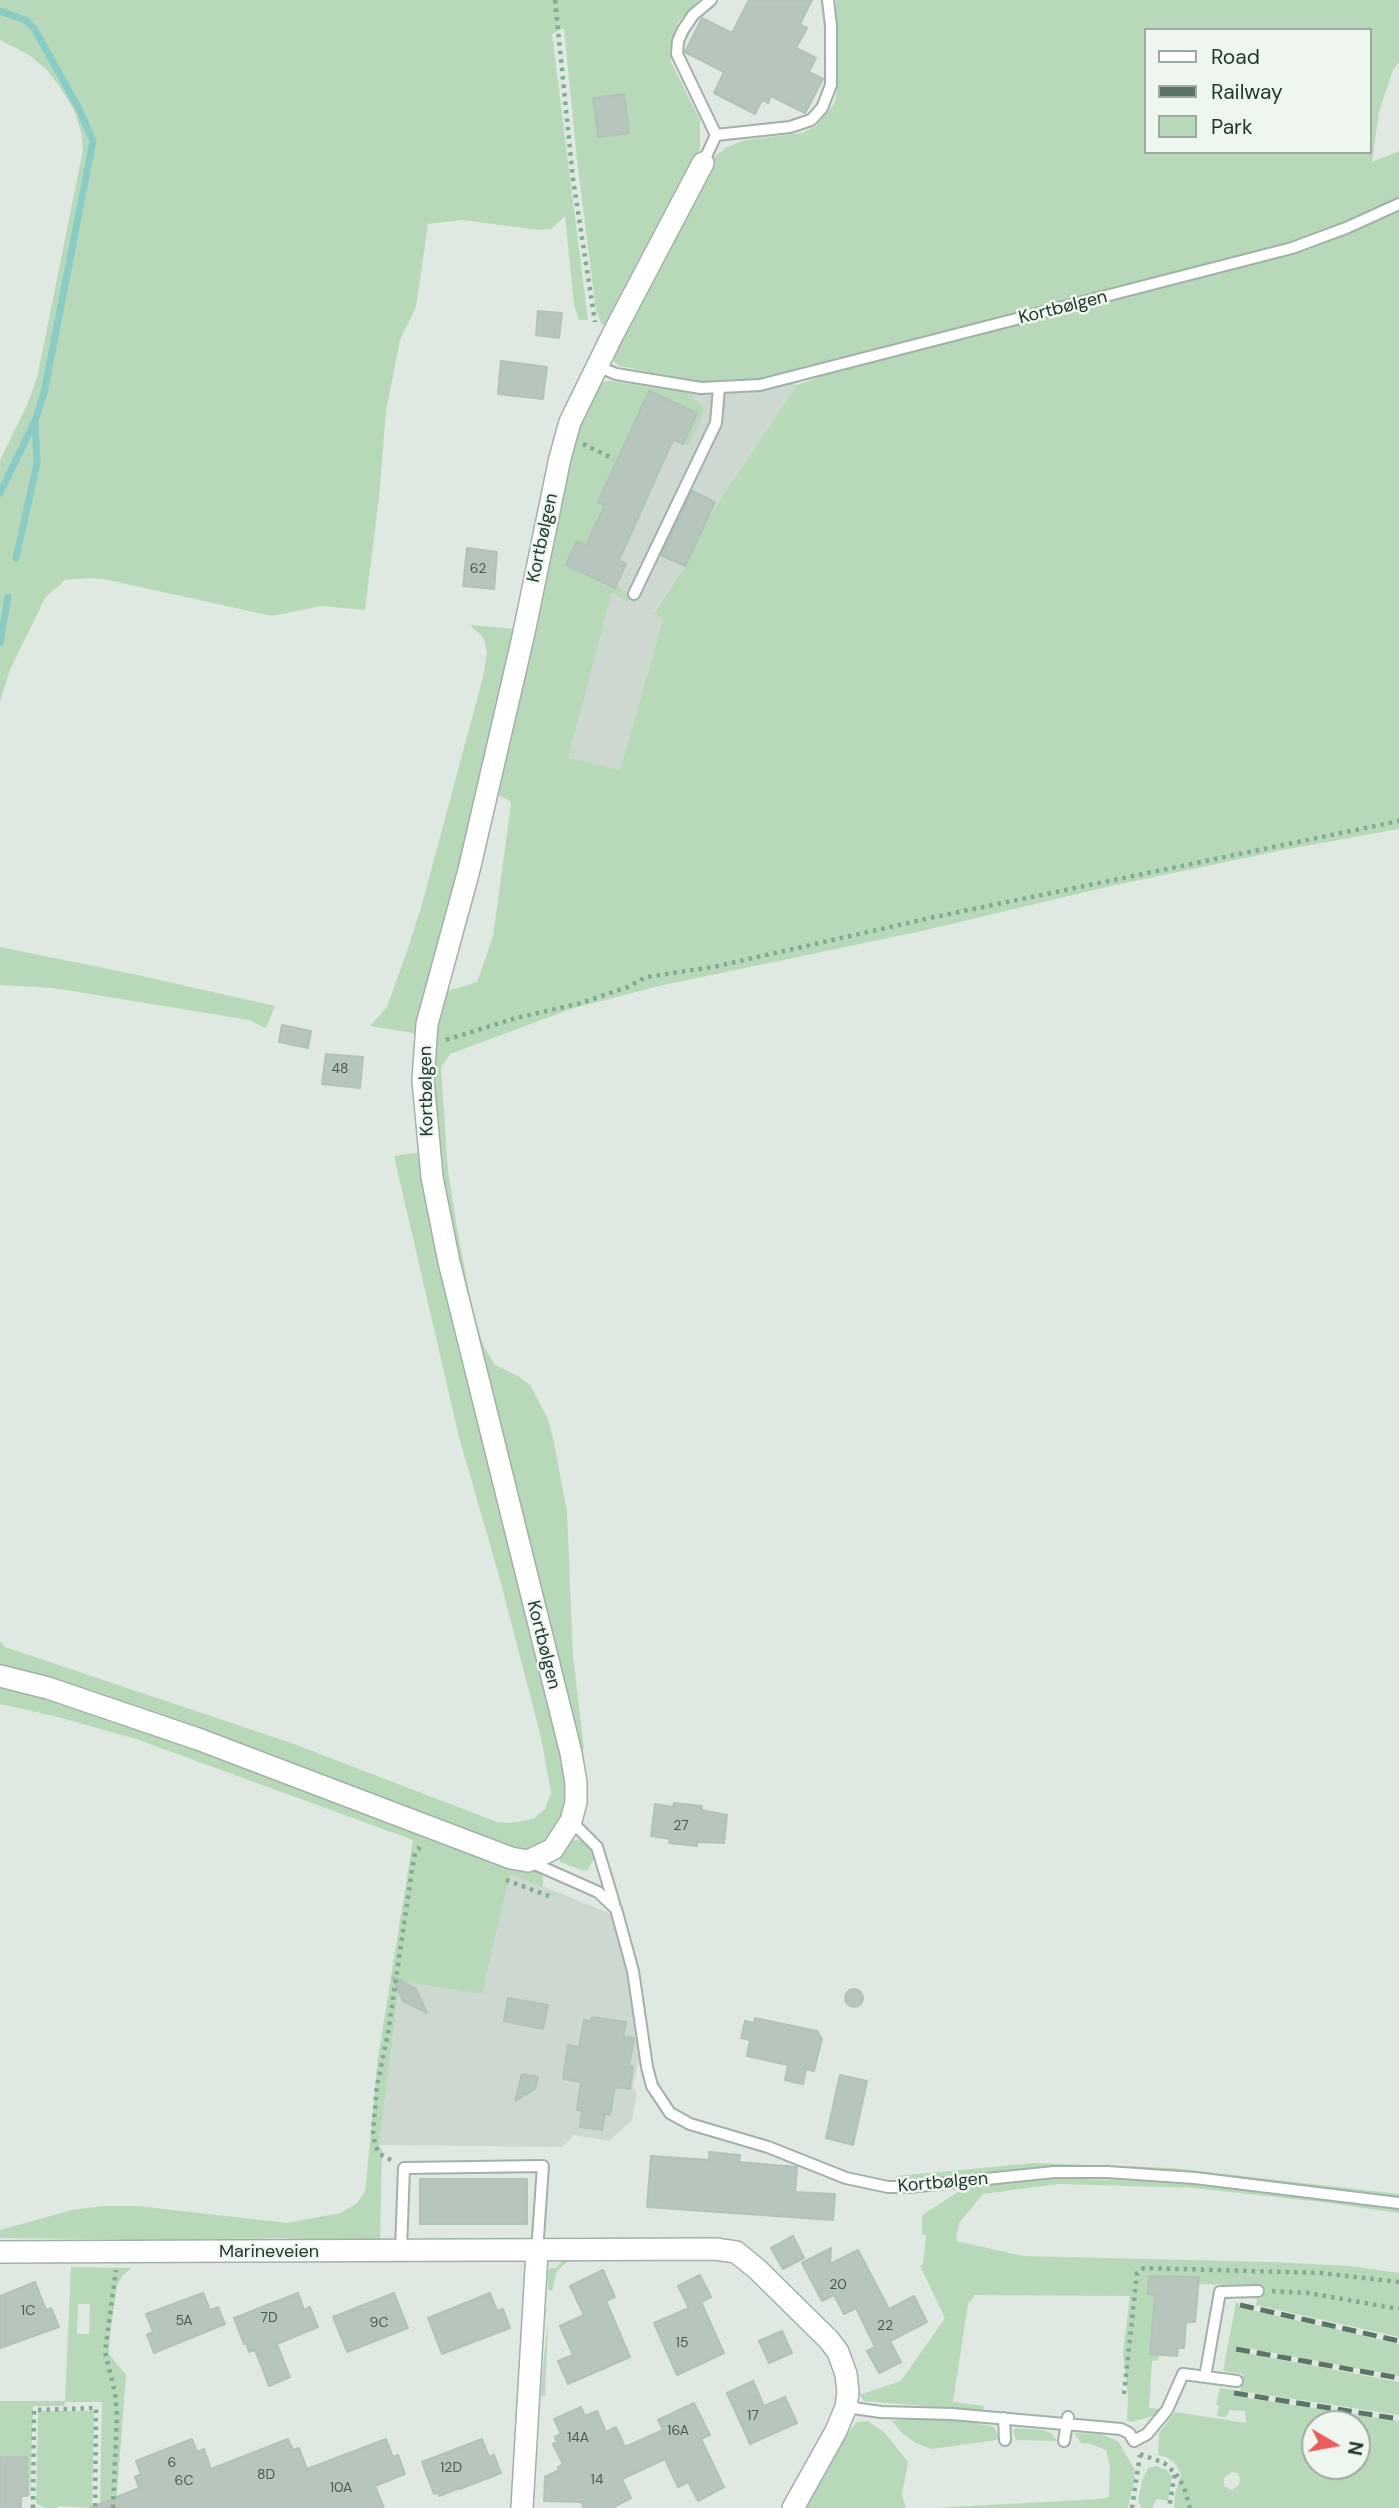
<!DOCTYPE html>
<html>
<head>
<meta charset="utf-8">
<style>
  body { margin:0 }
  #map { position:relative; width:1399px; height:2508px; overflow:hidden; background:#dfe9e2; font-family:"DM Sans",sans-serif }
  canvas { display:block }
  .legend { position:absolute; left:1144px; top:28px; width:228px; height:126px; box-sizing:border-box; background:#eff6f0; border:2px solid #9daaa2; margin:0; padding:9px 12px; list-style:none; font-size:21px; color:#21382c }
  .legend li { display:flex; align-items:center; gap:14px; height:35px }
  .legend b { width:35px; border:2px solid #9daaa2 }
  .north { position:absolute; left:1301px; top:2410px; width:70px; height:70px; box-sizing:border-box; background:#eff6f0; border:2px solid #9daaa2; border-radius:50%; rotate:100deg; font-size:19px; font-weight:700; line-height:28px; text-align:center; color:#21382c }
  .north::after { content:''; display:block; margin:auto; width:24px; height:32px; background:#e95d5d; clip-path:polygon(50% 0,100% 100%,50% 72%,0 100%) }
</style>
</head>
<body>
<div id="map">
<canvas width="1399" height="2508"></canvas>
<ul class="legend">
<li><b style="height:9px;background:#fff"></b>Road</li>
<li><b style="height:9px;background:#5b7467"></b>Railway</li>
<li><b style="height:19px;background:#b8d9b9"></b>Park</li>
</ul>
<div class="north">N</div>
</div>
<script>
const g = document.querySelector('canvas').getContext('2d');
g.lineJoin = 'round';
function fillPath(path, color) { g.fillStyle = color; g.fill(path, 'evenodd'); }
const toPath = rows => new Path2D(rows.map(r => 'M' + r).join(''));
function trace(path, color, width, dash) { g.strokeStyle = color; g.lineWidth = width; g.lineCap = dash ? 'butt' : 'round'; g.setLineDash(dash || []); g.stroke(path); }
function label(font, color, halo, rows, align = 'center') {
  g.font = font + ' "DM Sans",sans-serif'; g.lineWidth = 5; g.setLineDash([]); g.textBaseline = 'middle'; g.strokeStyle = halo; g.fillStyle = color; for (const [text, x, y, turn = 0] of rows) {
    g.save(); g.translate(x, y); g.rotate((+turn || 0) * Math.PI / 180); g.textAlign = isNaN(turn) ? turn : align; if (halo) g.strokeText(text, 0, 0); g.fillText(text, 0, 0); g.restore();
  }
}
fillPath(toPath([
  [609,381,710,394,748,392,792,382,797,385,708,518,685,566,654,612,663,619,620,770,568,759,508,728],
  [510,1873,609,1913,616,1925,623,1951,637,2024,639,2057,633,2088,637,2092,632,2120,609,2141,574,2135,562,2147,379,2145,400,1981]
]), '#cdd9d0');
fillPath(toPath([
  [0,0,699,0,678,22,670,49,671,62,700,120,700,148,696,163,609,323,602,325,596,311,577,160,564,28,552,34,588,320,579,320,574,305,565,216,551,229,538,230,463,220,428,224,416,307,400,340,386,411,379,498,365,610,321,606,272,616,108,580,91,578,65,580,45,598,10,670,0,701,0,460,27,405,37,378,83,150,81,132,75,112,60,87,46,69,29,55,0,40],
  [836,0,1399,0,1399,62,1393,70,1379,112,1372,162,1399,151,1399,197,1340,225,1295,241,760,380,699,382,619,366,611,358,710,160,727,147,745,140,802,133,816,126,834,104,837,91],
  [1145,30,1369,30,1369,152,1145,152],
  [1399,208,1399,829,1283,850,1102,888,922,931,659,986,571,1009,450,1054,441,1068,448,1171,457,1228,471,1302,483,1345,495,1365,518,1376,530,1385,547,1417,554,1442,567,1512,573,1656,584,1749,576,1748,444,1208,429,1065,441,993,477,982,493,936,511,804,510,801,494,793,567,444,598,383,609,381,688,393,703,407,703,415,689,445,683,444,697,413,649,391,598,501,605,505,586,545,567,565,621,589,629,597,628,602,612,592,568,758,620,770,663,619,654,613,685,566,708,518,797,385,842,369,1218,271],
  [539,538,419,1034,370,1026,387,1007,405,957,421,908,483,677,487,652,483,637,470,625,514,629],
  [0,947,133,974,275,1006,266,1028,249,1020,54,988,0,985],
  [423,1152,551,1699,570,1803,553,1838,525,1852,0,1669,0,1641,5,1647,294,1744,497,1822,509,1823,523,1821,533,1819,545,1809,551,1793,541,1737,499,1576,459,1437,394,1156],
  [0,1682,54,1697,543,1874,543,1887,510,1874,482,1994,400,1981,379,2145,382,2150,380,2242,282,2238,164,2240,0,2238,0,2230,72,2210,103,2206,138,2206,287,2223,341,2213,357,2203,365,2192,378,2058,413,1840,136,1739,58,1717,0,1704],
  [577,1840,586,1842,594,1858,588,1870,584,1871,560,1862,559,1856,571,1841],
  [1034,2163,1172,2168,1399,2194,1399,2198,1233,2177,1109,2167,1035,2169,896,2183,896,2176],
  [1053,2178,1174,2182,1399,2208,1399,2213,1322,2202,1193,2188,1058,2184,983,2194,959,2223,956,2241,1023,2256,1273,2262,1350,2266,1399,2273,1399,2337,1256,2305,1258,2285,1183,2284,1158,2360,1152,2361,1149,2408,1161,2409,1160,2414,1132,2422,1127,2420,1128,2396,1123,2353,1130,2296,975,2295,968,2304,953,2402,984,2406,983,2411,864,2401,858,2392,862,2394,901,2381,945,2318,920,2266,923,2264,926,2235,922,2234,922,2215,964,2188],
  [577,2259,567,2262,557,2271,552,2291,548,2289,548,2271,551,2268,556,2268,562,2261],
  [71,2267,132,2268,123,2275,117,2285,110,2334,109,2354,126,2375,116,2508,100,2508,102,2402,65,2402,64,2406,33,2406,30,2496,27,2496,27,2458,0,2457,0,2401,65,2401],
  [78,2304,90,2304,89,2334,77,2334],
  [1236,2302,1239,2303,1239,2307,1399,2344,1399,2376,1236,2346,1235,2351,1399,2382,1399,2415,1240,2391,1243,2374,1223,2371],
  [548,2321,545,2396,541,2396,544,2355],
  [1220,2388,1234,2390,1234,2396,1399,2421,1399,2508,1174,2508,1175,2494,1181,2475,1175,2463,1166,2457,1158,2455,1159,2433,1175,2412,1246,2423,1245,2411,1230,2410,1226,2417,1217,2416,1219,2406,1216,2405],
  [1315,2424,1357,2424,1357,2466,1315,2466],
  [1232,2472,1238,2473,1240,2479,1239,2485,1232,2490,1224,2486,1224,2478],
  [38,2411,94,2411,92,2508,59,2506,56,2508,44,2508,36,2503],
  [905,2419,968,2421,994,2427,998,2435,997,2440,932,2449,916,2443,902,2433,892,2421],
  [868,2421,884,2432,908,2462,902,2495,906,2508,806,2508,844,2438,857,2422],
  [1016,2428,1043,2430,1051,2433,1057,2441,1016,2440,1013,2431],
  [1074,2433,1100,2434,1118,2441,1134,2468,1135,2477,1128,2508,932,2508,1099,2499,1109,2497,1110,2467,1106,2450,1090,2444,1081,2443],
  [1155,2466,1167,2470,1172,2477,1168,2501,1157,2499,1152,2508,1142,2508,1138,2501,1142,2481,1148,2468]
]), '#b8d9b9');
trace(toPath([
  [0,11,25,20,34,28,79,109,93,141,44,393,35,421,0,493],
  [16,558,37,463,35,421],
  [0,643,8,597]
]), '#89ccc5', 7);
const building = toPath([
  [749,0,812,0,800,24,807,28,796,48,816,58,809,72,823,79,805,113,771,96,768,103,762,100,755,114,714,93,724,72,685,52,702,18,732,33,749,0],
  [624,94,629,133,598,137,593,98,624,94],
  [538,311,562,313,559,338,536,335,538,311],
  [501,361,547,367,543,399,498,394,501,361],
  [649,391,697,413,683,444,673,440,619,560,626,564,615,588,566,565,577,541,586,545,605,505,598,502,649,391],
  [692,491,715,502,685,566,661,555,692,491],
  [467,548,497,552,494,589,463,586,467,548],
  [282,1025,311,1031,308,1048,279,1042,282,1025],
  [326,1054,363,1057,360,1088,322,1084,326,1054],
  [674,1803,702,1806,701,1810,727,1815,724,1843,697,1842,697,1846,669,1843,670,1839,651,1836,655,1804,673,1807,674,1803],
  [392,1976,416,1989,427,2013,403,2001,392,1976],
  '845 1998a9 9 0 1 1 18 0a9 9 0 1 1-18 0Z',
  [508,1998,548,2005,543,2029,504,2021,508,1998],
  [592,2017,626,2022,623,2037,634,2038,629,2066,633,2067,630,2089,615,2087,610,2115,605,2114,602,2130,580,2127,582,2111,577,2110,581,2082,563,2079,568,2045,579,2047,584,2020,591,2021,592,2017],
  [755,2018,817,2031,822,2039,814,2071,806,2069,803,2084,785,2080,788,2065,747,2056,750,2040,741,2038,745,2021,754,2023,755,2018],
  [522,2074,538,2077,535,2089,515,2101,522,2074],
  [840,2075,867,2081,853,2145,826,2138,840,2075],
  [709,2152,740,2155,739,2162,797,2167,795,2192,835,2194,833,2220,647,2207,651,2156,709,2160,709,2152],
  [420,2179,527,2179,527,2224,420,2224,420,2179],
  [793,2236,804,2258,783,2269,771,2248,793,2236],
  [831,2248,830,2264,858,2250,889,2309,914,2296,927,2322,890,2341,901,2362,879,2373,867,2351,875,2347,856,2308,844,2314,834,2295,822,2301,802,2263,831,2248],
  [603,2270,615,2297,606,2301,630,2357,568,2384,558,2361,573,2355,560,2326,584,2315,570,2286,603,2270],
  [700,2275,711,2297,701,2302,724,2353,677,2375,654,2323,689,2308,678,2286,700,2275],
  [1149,2276,1199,2277,1195,2322,1186,2322,1184,2348,1178,2348,1177,2356,1150,2354,1155,2295,1148,2294,1149,2276],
  [35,2282,46,2310,51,2308,59,2327,0,2348,0,2296,35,2282],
  [203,2293,210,2310,218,2307,225,2324,154,2353,147,2335,153,2332,146,2314,203,2293],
  [298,2293,304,2310,310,2307,318,2327,277,2344,290,2377,269,2386,255,2350,249,2352,246,2343,244,2344,234,2318,298,2293],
  [394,2293,408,2328,347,2352,333,2317,394,2293],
  [490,2293,497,2311,503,2309,510,2328,442,2354,428,2318,490,2293],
  [782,2331,792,2353,769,2363,759,2341,782,2331],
  [753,2381,764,2406,785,2397,797,2423,750,2444,727,2393,753,2381],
  [694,2403,710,2435,701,2439,724,2487,698,2501,688,2482,678,2487,665,2459,622,2479,631,2498,612,2508,584,2508,581,2502,544,2501,545,2477,559,2470,558,2467,563,2464,553,2444,557,2442,555,2437,561,2434,554,2419,581,2407,585,2416,597,2411,606,2432,616,2427,625,2447,663,2430,658,2420,694,2403],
  [192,2439,197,2452,204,2449,211,2469,288,2439,293,2450,299,2448,307,2469,386,2439,393,2457,398,2455,405,2474,375,2486,384,2508,90,2508,139,2488,135,2477,141,2474,136,2461,192,2439],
  [482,2439,489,2457,494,2455,501,2473,460,2489,460,2488,439,2496,438,2492,434,2494,422,2462,482,2439],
  [0,2457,27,2457,27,2496,21,2496,21,2508,0,2508,0,2457]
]);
fillPath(building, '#b7c6bd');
trace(building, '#b2c2b7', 2);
const service = toPath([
  [711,0,693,15,683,30,678,41,677,54,716,135],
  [716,135,790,127,811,120,822,108,831,85,831,26,828,0],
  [703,163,716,135],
  [597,366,616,374,701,388,760,385,1292,248,1346,228,1399,204],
  [634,594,716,423,719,388],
  [571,1821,597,1847,614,1903],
  [528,1861,598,1892,616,1909,633,1971,647,2067,652,2086,670,2113,690,2124,768,2147,846,2178,888,2187,909,2187,1054,2172,1107,2172,1195,2178,1399,2203],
  [401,2250,404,2168,543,2166,537,2252],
  [1205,2377,1220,2292,1258,2291],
  [846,2407,881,2412,952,2414,1121,2429,1129,2433,1134,2441,1147,2434,1167,2410,1183,2374,1237,2381],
  [1004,2418,1005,2440],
  [1064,2441,1068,2417]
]);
const minor = toPath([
  [0,1676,48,1688,198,1739,511,1858,528,1861,553,1849,571,1821,576,1802,576,1783,571,1753,449,1262,432,1177,423,1080,427,1024,469,870,523,637,560,458,570,422,613,334,703,163],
  [0,2252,715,2249,736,2252,757,2269,829,2340,838,2352,846,2374,848,2392,846,2407,836,2431,793,2508],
  [522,2508,537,2252]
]);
trace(service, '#a2b0a8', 14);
trace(minor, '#a2b0a8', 24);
trace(toPath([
  [555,0,573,179,595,322],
  [583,444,614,459],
  [446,1040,516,1018,581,1003,628,987,646,977,713,967,930,918,1399,821],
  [506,1880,549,1896],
  [391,2160,380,2154,375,2146,373,2131,377,2086,388,2033,412,1870,415,1853,420,1847],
  [1272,2291,1308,2293,1399,2309],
  [1124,2394,1137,2273,1144,2268,1321,2273,1399,2282],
  [1140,2454,1164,2463,1175,2473,1169,2508],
  [1176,2474,1184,2487,1190,2508],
  [33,2508,34,2410,96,2408,95,2508],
  [113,2508,117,2415,115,2393,105,2352,116,2270],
  [1132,2508,1140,2455]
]), '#81ab93', 4.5, [3.5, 5]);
trace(service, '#fff', 10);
trace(minor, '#fff', 21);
trace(toPath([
  [1240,2305,1399,2341],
  [1236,2349,1399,2378],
  [1234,2393,1399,2419]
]), '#5b7467', 5, [14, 7]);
label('14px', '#465c50', null, [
  ["62",478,569],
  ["48",340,1069],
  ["27",681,1826],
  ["20",838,2285],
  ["1C",28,2311],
  ["7D",269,2318],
  ["5A",184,2321],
  ["9C",379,2323],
  ["22",885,2326],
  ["15",682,2343],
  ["17",753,2416],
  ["16A",678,2431],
  ["14A",578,2438],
  ["6",172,2463],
  ["12D",451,2468],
  ["8D",266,2475],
  ["14",597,2480],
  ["6C",184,2481],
  ["10A",341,2488]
]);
label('18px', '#21382c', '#eff6f0', [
  ["Kortbølgen",1063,308,-14],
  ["Kortbølgen",543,538,-78],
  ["Kortbølgen",427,1091,-91],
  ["Kortbølgen",543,1645,76],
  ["Kortbølgen",943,2183,-5],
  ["Marineveien",269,2252]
]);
</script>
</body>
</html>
